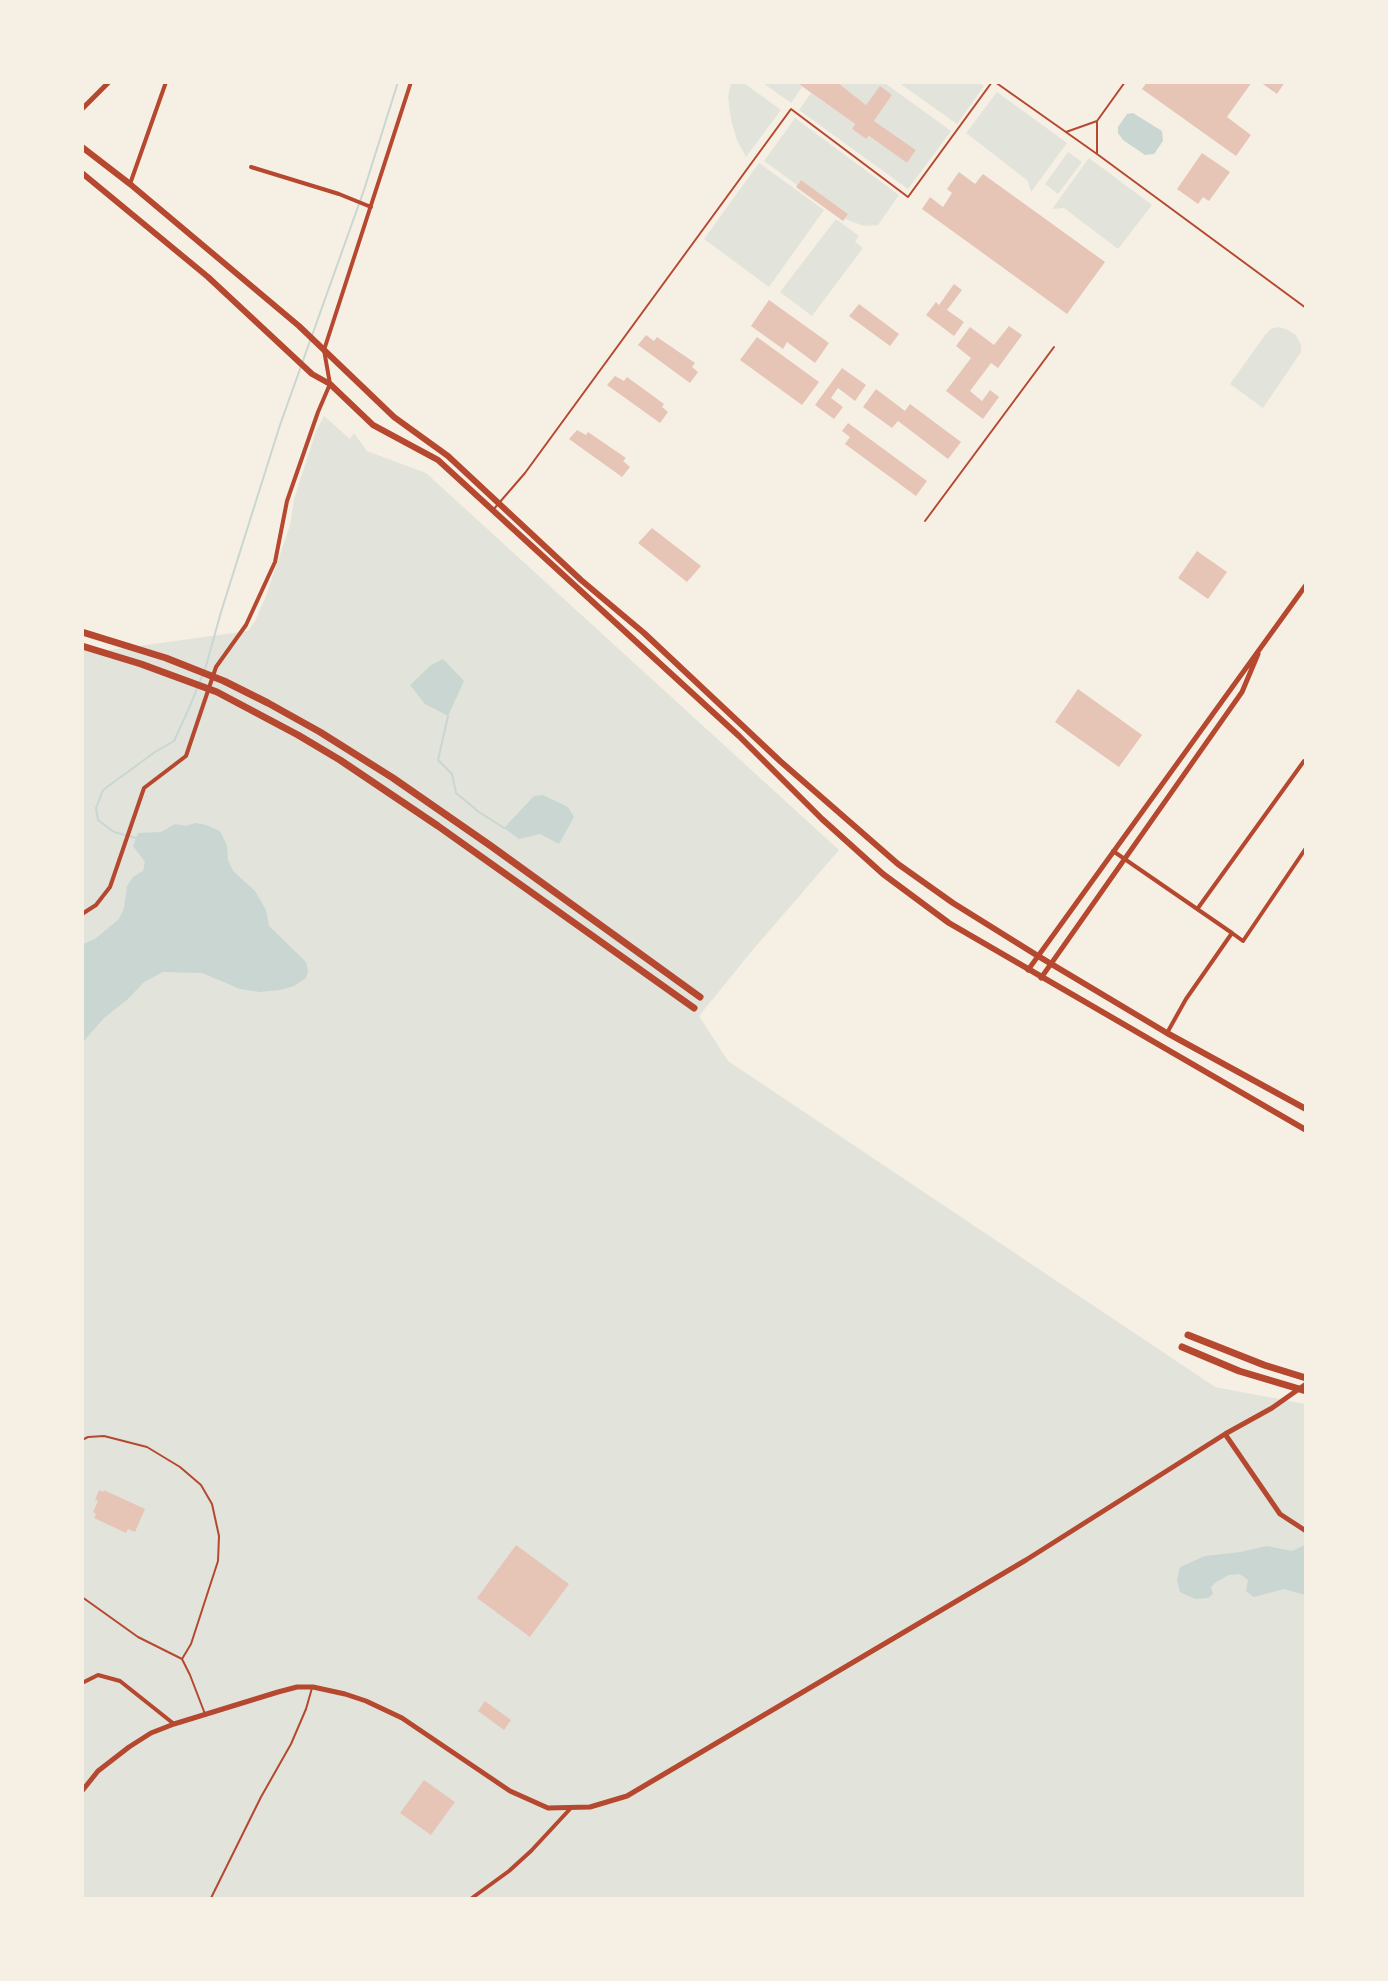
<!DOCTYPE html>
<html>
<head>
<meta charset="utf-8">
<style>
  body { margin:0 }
  #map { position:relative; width:1388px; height:1981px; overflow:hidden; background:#f6efe4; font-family:"Work Sans",sans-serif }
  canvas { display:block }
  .frame { position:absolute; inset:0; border:84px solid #f6efe4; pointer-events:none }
</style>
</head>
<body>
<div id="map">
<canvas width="1388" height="1981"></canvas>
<div class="frame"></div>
</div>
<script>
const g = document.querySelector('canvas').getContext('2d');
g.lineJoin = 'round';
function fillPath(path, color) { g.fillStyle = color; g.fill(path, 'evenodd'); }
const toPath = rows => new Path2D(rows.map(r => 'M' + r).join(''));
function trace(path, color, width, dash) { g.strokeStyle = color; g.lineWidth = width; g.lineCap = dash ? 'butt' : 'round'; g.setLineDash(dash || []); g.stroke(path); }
fillPath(toPath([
  [837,82,885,83,951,131,908,189,799,110,811,93,855,124,852,129,866,139,869,136,907,163,916,150,874,121,892,95,880,87,866,105],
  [978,82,984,86,957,124,899,83],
  [731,83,744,83,781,110,746,157,737,140,731,120,728,97],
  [763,83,796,83,802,87,791,103],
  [997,92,1067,143,1031,192,1028,181,966,133],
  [795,118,899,195,878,225,864,226,845,219,848,214,801,180,797,185,764,161],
  [1068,152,1082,162,1058,194,1045,184],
  [1089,158,1152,205,1118,249,1064,208,1052,209],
  [759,163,824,210,769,287,704,239],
  [836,219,859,236,855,242,863,248,812,316,780,292],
  [1278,327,1286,329,1296,335,1301,345,1301,352,1263,408,1230,384,1265,335,1271,329],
  [324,416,350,439,354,433,367,451,426,473,839,850,751,952,699,1016,728,1061,1215,1387,1305,1404,1305,1898,83,1898,82,648,102,651,248,631,255,621,266,596,290,525,294,499,316,431]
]), '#e2e4dc');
fillPath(toPath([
  [1133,113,1162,131,1163,141,1154,154,1145,155,1123,140,1118,133,1118,127,1127,114],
  [443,659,464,681,448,716,425,704,410,685,431,665],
  [543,795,568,807,574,817,559,844,540,834,519,839,504,828,534,796],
  [195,823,206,825,220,831,227,846,228,860,233,871,255,891,266,910,269,926,306,962,308,971,306,978,294,986,280,990,260,992,240,989,202,973,163,972,144,982,128,999,104,1018,83,1042,83,944,95,939,119,919,124,908,127,886,133,877,143,871,145,862,133,846,136,838,138,833,161,832,175,824,186,826],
  [1305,1545,1305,1595,1284,1589,1254,1597,1246,1591,1248,1580,1240,1574,1229,1575,1216,1582,1211,1587,1213,1594,1208,1598,1195,1599,1180,1592,1177,1580,1180,1567,1205,1556,1240,1552,1267,1546,1292,1551]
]), '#c9d6d2');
trace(toPath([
  [448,716,438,760,452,774,456,793,479,812,504,828],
  [136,838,114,832,98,820,96,808,103,790,155,752,174,741,190,706,206,666,221,612,280,425,364,190,398,82]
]), '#c9d6d2', 2);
fillPath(toPath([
  [796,82,837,82,866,105,880,86,892,95,874,121,916,150,907,163,869,136,866,139,852,129,855,124],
  [1147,82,1252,82,1227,117,1251,135,1236,156,1142,89],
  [1260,82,1285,82,1277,94],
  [1202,153,1230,172,1209,201,1203,197,1198,204,1177,189],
  [959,172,975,184,983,174,1105,262,1067,314,922,209,930,197,943,207,952,193,947,189],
  [801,180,848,214,843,221,796,187],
  [954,284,962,290,947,310,964,322,954,336,926,315,936,302,939,305],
  [769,300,829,343,815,363,787,342,783,349,751,326],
  [859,304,899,334,890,346,849,316],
  [1009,326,1022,335,998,368,991,363,970,391,982,401,990,390,999,397,983,419,946,391,971,358,956,346,970,327,994,345],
  [646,335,654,341,657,337,695,363,692,367,698,372,690,383,638,345],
  [757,337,819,382,802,405,740,360],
  [842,368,866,385,855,401,838,388,831,398,843,407,834,419,815,405],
  [615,376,624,381,627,377,664,404,662,407,668,412,660,423,607,385],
  [876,389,905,411,910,404,961,442,948,459,898,421,892,428,863,407],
  [848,423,927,481,916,496,845,444,850,437,842,431],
  [577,430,586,435,588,432,626,458,623,461,630,467,622,477,569,439],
  [652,528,701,566,687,582,638,543],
  [1197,551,1227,572,1208,599,1178,578],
  [1078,689,1142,735,1119,767,1055,722],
  [99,1490,103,1492,104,1490,145,1509,135,1532,128,1529,126,1533,94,1518,96,1514,93,1512,98,1501,95,1500],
  [516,1545,569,1584,530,1637,477,1598],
  [485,1701,511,1720,504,1730,478,1711],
  [424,1780,455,1802,431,1835,400,1813]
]), '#e6c5b7');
trace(toPath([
  [995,82,1097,154,1306,308],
  [1066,132,1097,121],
  [1097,154,1097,121,1125,82],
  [493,510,525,473,791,109,908,197,992,82],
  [925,521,1054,347],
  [82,1440,88,1437,104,1436,147,1447,180,1467,201,1485,212,1504,219,1536,218,1561,191,1644,182,1659],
  [82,1597,138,1637,182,1659,190,1675,205,1714],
  [211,1898,261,1797,291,1744,306,1709,312,1688]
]), '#b5482f', 2);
trace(toPath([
  [251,167,339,194,371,207],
  [130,184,166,82],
  [1113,851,1232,933],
  [1198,908,1304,761,1306,762],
  [82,914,96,905,110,887,144,788,186,756,216,667,246,625,275,562,287,501,318,412,330,384,324,350,411,82],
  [1167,1033,1186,999,1232,933,1243,941,1306,848],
  [82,1683,98,1675,120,1681,174,1724],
  [472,1898,509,1871,531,1851,570,1809]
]), '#b5482f', 4);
trace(toPath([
  [82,109,109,82],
  [1028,970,1306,585],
  [1041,978,1242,692,1258,654],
  [1225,1434,1280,1514,1306,1531],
  [82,1791,98,1771,129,1747,151,1733,174,1724,278,1692,297,1687,313,1687,345,1694,366,1701,402,1718,510,1791,548,1808,590,1807,627,1796,1026,1560,1225,1434,1272,1408,1306,1384]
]), '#b5482f', 5);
trace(toPath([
  [82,147,130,184,299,326,394,417,448,456,581,580,644,633,780,761,898,864,953,903,1038,956,1167,1033,1306,1109],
  [82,173,208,277,312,374,330,384,373,425,438,460,739,736,822,819,883,874,949,923,1306,1130]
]), '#b5482f', 6);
trace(toPath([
  [82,632,166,658,224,681,268,703,320,732,393,778,491,846,700,997],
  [82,646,141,664,217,692,298,735,340,760,438,826,694,1008],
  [1188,1335,1264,1365,1306,1378],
  [1182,1347,1239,1371,1306,1391]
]), '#b5482f', 7);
</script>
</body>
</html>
